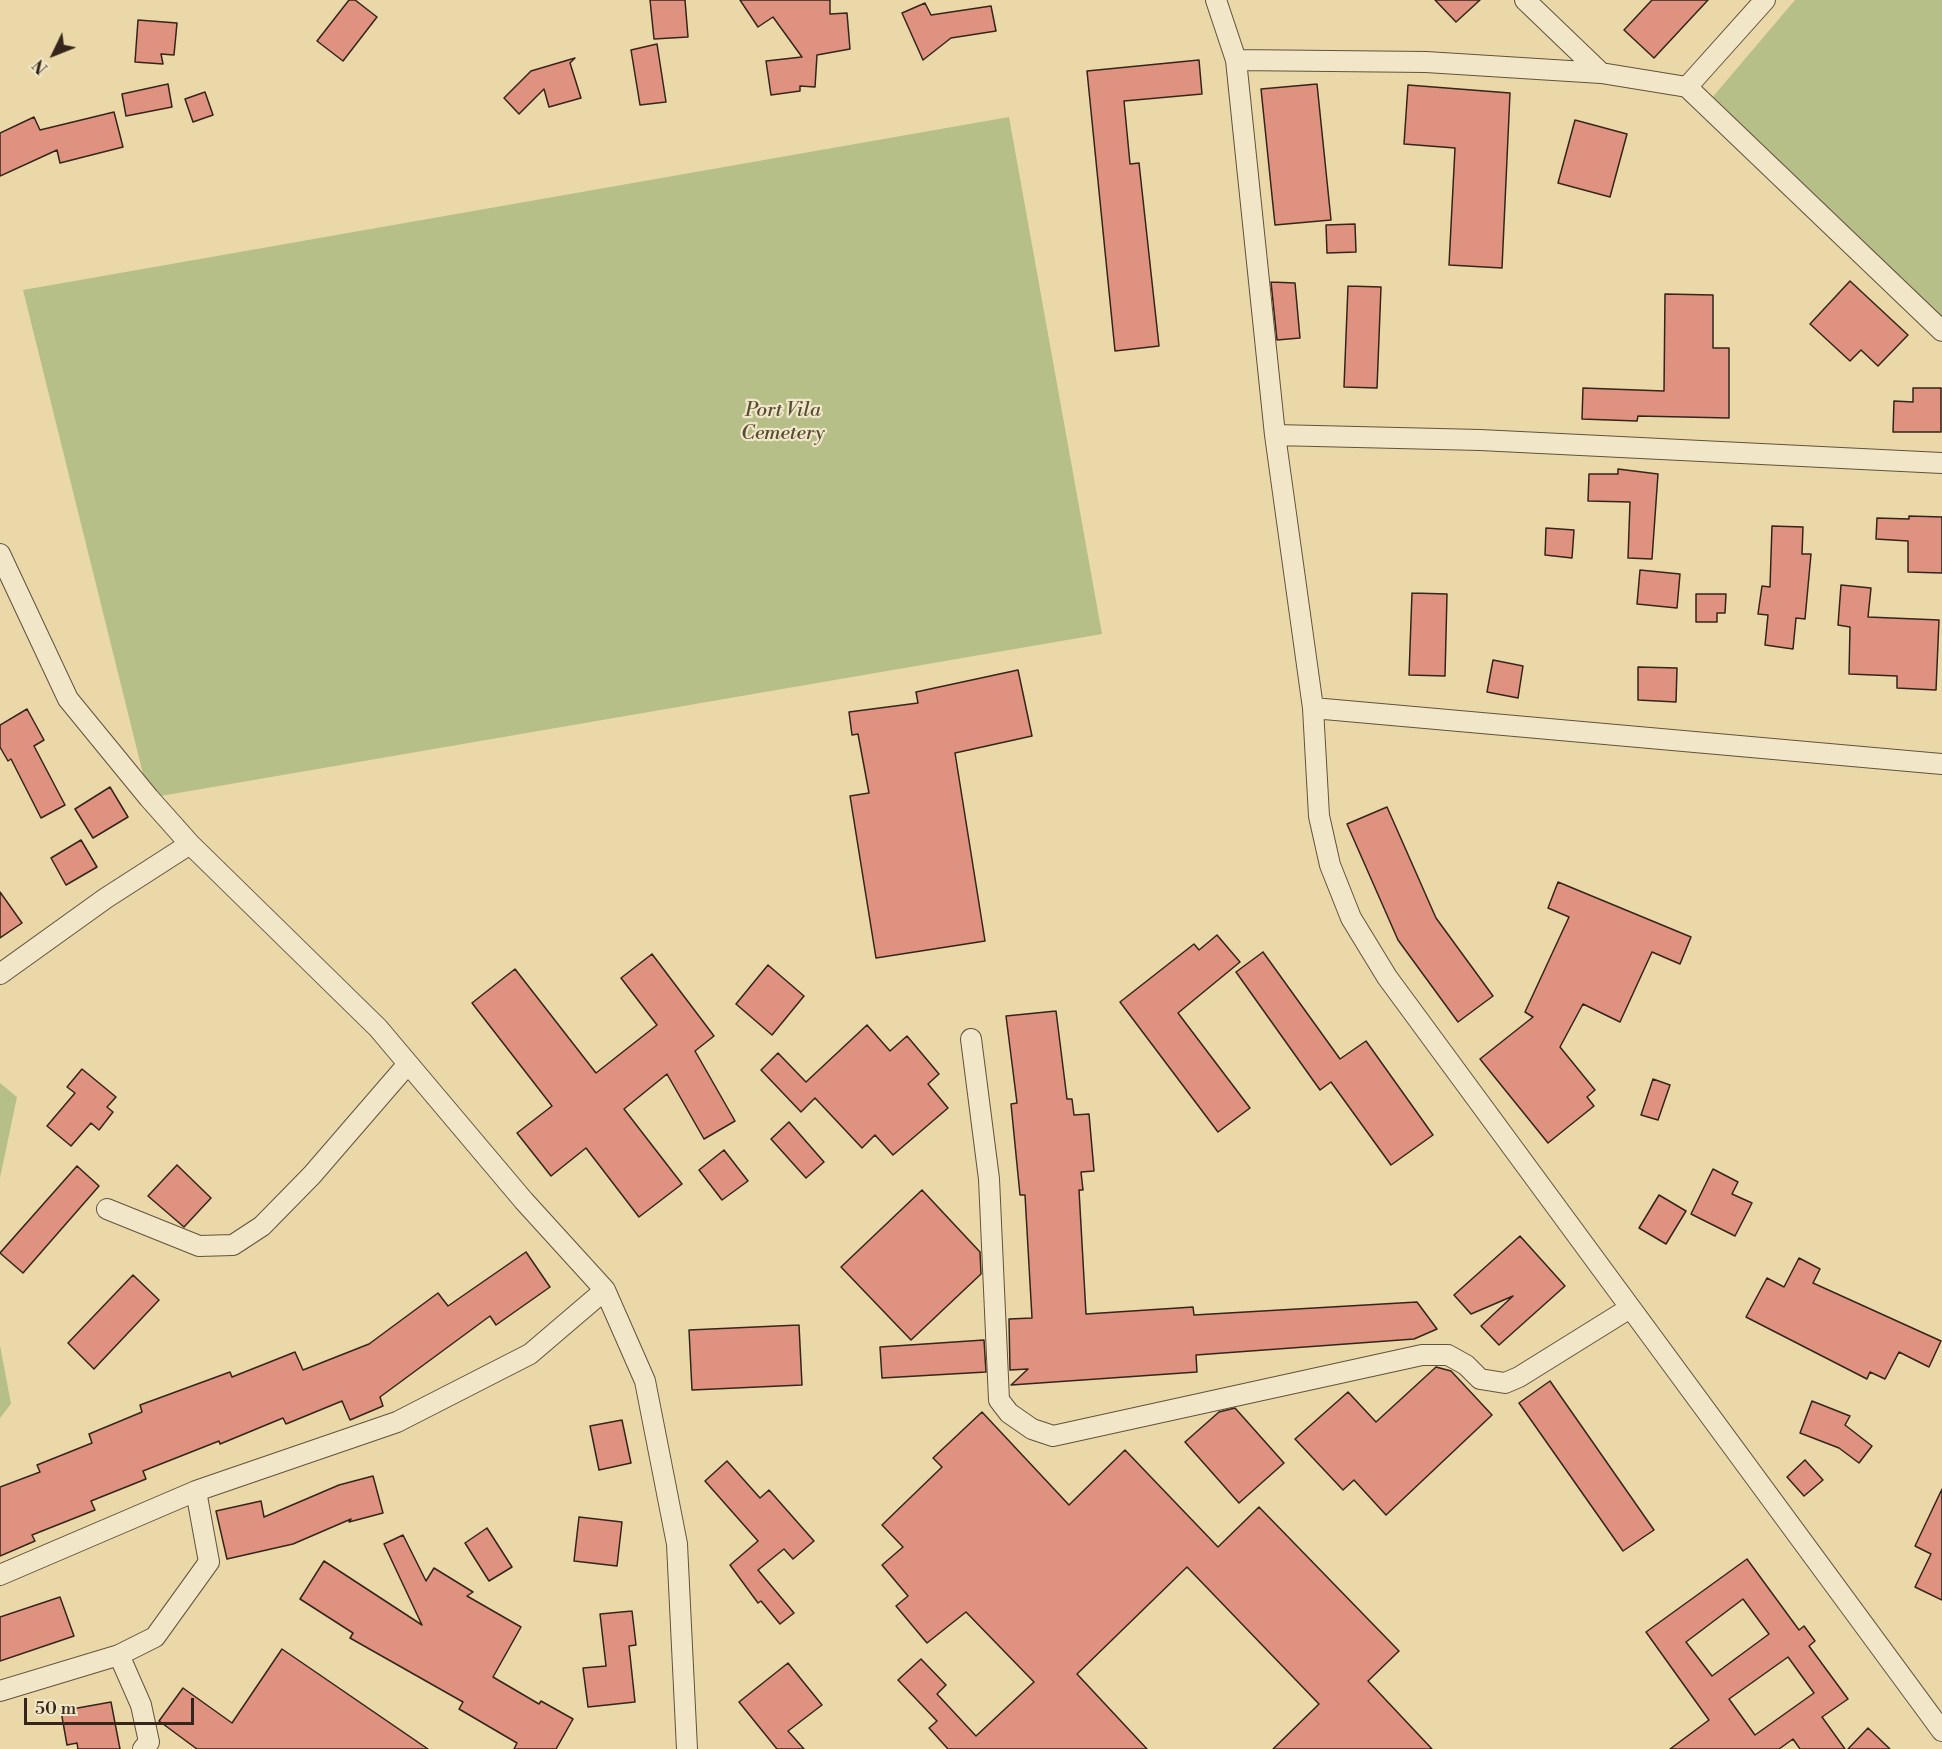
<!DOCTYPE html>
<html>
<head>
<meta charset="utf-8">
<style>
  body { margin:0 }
  #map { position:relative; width:1942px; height:1749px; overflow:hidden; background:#ead8a9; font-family:"Libre Bodoni",serif }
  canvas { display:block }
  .north { position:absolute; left:24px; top:24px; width:60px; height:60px; -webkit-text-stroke:4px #f1e6c7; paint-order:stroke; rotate:227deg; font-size:16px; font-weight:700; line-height:24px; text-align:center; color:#35251a }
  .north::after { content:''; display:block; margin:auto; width:21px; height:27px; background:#35251a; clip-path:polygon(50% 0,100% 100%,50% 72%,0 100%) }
  .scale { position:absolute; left:24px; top:1698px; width:170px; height:27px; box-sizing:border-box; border:3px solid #35251a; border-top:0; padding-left:8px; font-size:18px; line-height:21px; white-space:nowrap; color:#35251a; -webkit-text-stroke:4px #f1e6c7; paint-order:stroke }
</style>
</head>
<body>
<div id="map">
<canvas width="1942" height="1749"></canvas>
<div class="north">N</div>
<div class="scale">50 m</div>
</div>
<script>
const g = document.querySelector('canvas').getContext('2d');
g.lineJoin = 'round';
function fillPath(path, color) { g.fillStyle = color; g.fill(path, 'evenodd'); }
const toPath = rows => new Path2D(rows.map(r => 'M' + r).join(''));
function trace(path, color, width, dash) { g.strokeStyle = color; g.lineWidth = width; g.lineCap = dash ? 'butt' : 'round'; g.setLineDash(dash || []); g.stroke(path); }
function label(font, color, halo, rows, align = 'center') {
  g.font = font + ' "Libre Bodoni",serif'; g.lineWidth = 4.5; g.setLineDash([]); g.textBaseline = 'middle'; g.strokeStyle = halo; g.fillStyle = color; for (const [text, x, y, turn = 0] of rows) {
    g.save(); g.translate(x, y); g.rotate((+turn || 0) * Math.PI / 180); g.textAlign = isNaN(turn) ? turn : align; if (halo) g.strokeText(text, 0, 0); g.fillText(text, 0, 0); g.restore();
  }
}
fillPath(toPath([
  [1795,0,1942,0,1942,316,1711,99],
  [1009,117,1102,634,149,798,23,290],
  [0,1083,17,1097,0,1178],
  [0,1345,11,1404,0,1418]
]), '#b7bf88');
const building = toPath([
  [349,0,355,0,377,17,343,61,317,41,349,0],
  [650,0,685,0,688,37,654,39,650,0],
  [740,0,830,0,830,14,847,13,850,49,817,55,815,87,800,86,800,91,771,95,766,61,802,57,773,17,758,27,740,0],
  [1435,0,1480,0,1456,22,1435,0],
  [1652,0,1708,0,1654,58,1624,30,1652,0],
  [925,3,931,15,991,6,996,31,951,38,923,60,902,13,925,3],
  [138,20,177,23,174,55,161,54,163,64,135,62,138,20],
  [657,44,666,102,640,105,631,50,657,44],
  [575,58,570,63,581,98,549,107,544,89,519,114,504,98,531,71,575,58],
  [1199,60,1202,94,1124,101,1130,164,1139,163,1159,346,1115,351,1087,71,1199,60],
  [168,84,172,107,126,116,122,94,168,84],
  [1317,84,1331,220,1275,225,1261,89,1317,84],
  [1408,85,1510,93,1502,268,1449,265,1455,148,1404,144,1408,85],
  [205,92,213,115,193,122,185,99,205,92],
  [114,112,123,147,60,163,57,150,0,176,0,133,34,117,40,130,114,112],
  [1575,120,1627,134,1610,197,1558,183,1575,120],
  [1355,224,1356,252,1327,253,1326,225,1355,224],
  [1850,281,1908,335,1878,366,1861,350,1850,361,1810,324,1850,281],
  [1271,282,1295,283,1300,338,1277,340,1271,282],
  [1348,286,1381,287,1377,388,1344,387,1348,286],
  [1665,294,1713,295,1713,348,1729,348,1729,418,1638,416,1637,421,1582,419,1583,388,1664,391,1665,294],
  [1913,388,1941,388,1941,432,1893,432,1894,401,1913,402,1913,388],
  [1618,469,1658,474,1652,559,1628,558,1630,502,1588,501,1589,474,1618,474,1618,469],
  [1909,516,1942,517,1942,573,1908,572,1908,541,1876,539,1877,518,1909,519,1909,516],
  [1772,526,1803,527,1802,554,1811,554,1805,619,1796,618,1793,649,1765,645,1768,615,1758,614,1762,586,1770,587,1772,526],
  [1546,528,1574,530,1572,558,1545,555,1546,528],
  [1640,570,1680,574,1677,608,1637,604,1640,570],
  [1841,585,1871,588,1868,617,1939,620,1936,690,1897,688,1897,676,1849,674,1850,627,1838,625,1841,585],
  [1412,593,1447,594,1445,676,1409,675,1412,593],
  [1696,594,1726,594,1725,613,1717,613,1717,622,1696,622,1696,594],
  [1493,660,1523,666,1518,698,1487,692,1493,660],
  [1638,667,1677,668,1676,702,1638,700,1638,667],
  [1018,670,1032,736,955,753,985,941,876,958,850,796,869,793,858,734,852,735,849,712,918,703,916,692,1018,670],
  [27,709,44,740,34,746,65,805,41,818,11,759,8,761,0,747,0,725,27,709],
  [110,787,128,817,93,838,75,809,110,787],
  [1387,807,1436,918,1493,996,1458,1022,1398,940,1347,824,1387,807],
  [81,840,97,867,66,885,51,858,81,840],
  [1558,882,1691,937,1680,964,1652,952,1620,1022,1583,1004,1560,1047,1595,1090,1587,1097,1594,1106,1548,1143,1480,1059,1533,1017,1525,1012,1569,917,1548,908,1558,882],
  [0,892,22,923,0,938,0,892],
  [1217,935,1240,962,1178,1013,1250,1108,1218,1132,1120,1002,1194,944,1199,950,1217,935],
  [1263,952,1340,1059,1366,1041,1433,1135,1391,1165,1331,1082,1320,1090,1236,972,1263,952],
  [652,954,714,1036,695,1051,735,1121,704,1139,667,1074,624,1109,682,1184,639,1217,586,1148,551,1176,517,1133,552,1106,472,1003,515,969,596,1073,657,1025,621,978,652,954],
  [768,965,804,996,772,1035,736,1004,768,965],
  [1056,1011,1067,1099,1072,1099,1074,1115,1089,1114,1094,1171,1081,1172,1083,1190,1079,1190,1086,1314,1193,1307,1194,1315,1417,1302,1437,1329,1414,1339,1196,1355,1197,1372,1011,1385,1028,1369,1010,1370,1009,1319,1032,1318,1025,1195,1020,1195,1011,1104,1017,1103,1006,1016,1056,1011],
  [867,1025,890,1051,907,1036,939,1074,928,1084,948,1108,893,1155,875,1135,862,1148,815,1098,801,1112,761,1070,778,1053,806,1082,867,1025],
  [82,1069,116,1097,107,1107,113,1112,99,1130,91,1123,71,1146,47,1126,75,1093,67,1087,82,1069],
  [1653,1079,1670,1085,1658,1120,1641,1115,1653,1079],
  [789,1122,824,1162,806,1178,771,1139,789,1122],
  [724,1150,748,1181,722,1200,699,1170,724,1150],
  [177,1165,211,1198,184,1227,148,1196,177,1165],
  [77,1166,99,1186,23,1273,0,1253,77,1166],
  [1713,1169,1738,1182,1732,1194,1752,1203,1735,1236,1691,1214,1713,1169],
  [922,1190,980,1252,981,1274,911,1340,841,1267,922,1190],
  [1659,1195,1686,1211,1666,1244,1639,1228,1659,1195],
  [1520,1236,1565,1286,1499,1345,1481,1326,1513,1296,1471,1314,1454,1295,1520,1236],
  [526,1252,550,1287,496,1325,490,1316,380,1397,383,1406,350,1420,342,1401,286,1424,283,1418,220,1444,219,1441,143,1471,146,1479,91,1501,95,1510,32,1535,35,1541,0,1556,0,1487,40,1472,37,1465,92,1443,89,1434,142,1412,140,1405,230,1372,232,1377,295,1352,303,1370,369,1344,438,1293,448,1306,526,1252],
  [1799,1258,1820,1269,1813,1283,1941,1341,1929,1367,1899,1352,1885,1379,1870,1372,1867,1379,1746,1317,1767,1278,1784,1287,1799,1258],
  [133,1275,159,1300,94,1369,68,1343,133,1275],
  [799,1325,802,1385,692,1390,689,1330,799,1325],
  [984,1340,986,1372,882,1378,880,1347,984,1340],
  [1436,1367,1451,1371,1492,1415,1386,1515,1354,1480,1343,1490,1295,1439,1348,1392,1376,1422,1436,1367],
  [1550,1381,1654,1530,1623,1551,1519,1403,1550,1381],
  [1812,1401,1850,1416,1845,1425,1872,1446,1859,1463,1839,1448,1800,1433,1812,1401],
  [1235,1408,1284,1463,1239,1503,1185,1442,1219,1412,1235,1408],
  [982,1412,1069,1505,1125,1450,1218,1547,1259,1507,1399,1651,1368,1681,1432,1749,1273,1749,1319,1704,1187,1567,1077,1674,1147,1749,948,1749,929,1728,937,1721,898,1680,921,1659,946,1685,937,1694,976,1736,1034,1682,966,1612,927,1643,896,1606,908,1596,882,1565,903,1547,882,1525,942,1467,933,1458,982,1412],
  [622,1420,631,1463,599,1470,590,1426,622,1420],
  [1805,1460,1823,1480,1804,1496,1787,1477,1805,1460],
  [727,1461,760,1498,769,1490,814,1541,793,1559,784,1549,758,1570,794,1613,780,1624,761,1601,758,1603,730,1565,758,1541,705,1481,727,1461],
  [373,1476,383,1513,349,1522,351,1519,293,1544,227,1559,216,1511,261,1501,264,1517,339,1485,373,1476],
  [1942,1489,1942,1600,1915,1587,1931,1554,1915,1546,1942,1489],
  [579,1517,622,1522,617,1566,574,1561,579,1517],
  [487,1528,512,1567,489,1581,465,1543,487,1528],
  [403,1535,426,1581,434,1568,473,1592,467,1596,521,1627,493,1677,539,1704,541,1701,573,1719,556,1749,514,1749,517,1743,459,1709,463,1702,350,1638,353,1633,300,1599,324,1561,422,1625,384,1544,403,1535],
  [1747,1559,1799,1630,1804,1626,1815,1641,1809,1646,1848,1699,1822,1717,1845,1749,1800,1749,1793,1739,1779,1749,1670,1749,1709,1720,1646,1632,1747,1559],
  [1743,1599,1769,1634,1712,1676,1686,1642,1743,1599],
  [1788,1657,1814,1693,1755,1735,1729,1699,1788,1657],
  [60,1597,74,1636,0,1661,0,1617,60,1597],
  [632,1611,636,1645,629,1646,635,1702,588,1707,583,1668,606,1666,600,1614,632,1611],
  [282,1649,428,1749,197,1749,159,1721,183,1688,232,1723,282,1649],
  [788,1663,822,1705,788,1731,804,1749,777,1749,739,1702,788,1663],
  [111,1702,120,1749,78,1749,77,1743,67,1745,61,1711,111,1702],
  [1868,1728,1890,1749,1848,1749,1868,1728]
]);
fillPath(building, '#df9280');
trace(building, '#35251a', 1.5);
const minor = toPath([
  [1216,0,1236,60,1426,62,1601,73,1687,87,1942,331],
  [1525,0,1601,73],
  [1236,60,1275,435,1313,708,1319,816,1330,865,1351,918,1387,977,1942,1731],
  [1687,87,1765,0],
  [1275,435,1480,440,1942,463],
  [0,554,68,699,149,798,190,844,378,1028,524,1201,605,1290,645,1381,677,1544,687,1749],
  [1313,708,1942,764],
  [0,974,106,898,190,844],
  [971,1039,989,1179,999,1400,1009,1413,1032,1429,1053,1436,1422,1355,1448,1355,1466,1365,1480,1379,1505,1383,1519,1377,1630,1308],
  [107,1209,199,1246,233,1245,262,1226,312,1175,407,1065],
  [0,1575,196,1491,397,1422,530,1354,605,1290],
  [119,1655,141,1705,149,1742,143,1749],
  [0,1691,119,1655,155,1637,209,1562,196,1491]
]);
trace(minor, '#62523e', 22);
trace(minor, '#f1e6c7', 20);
label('italic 20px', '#564c36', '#f1e6c7', [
  ["Port Vila",783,411],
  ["Cemetery",783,434]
]);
</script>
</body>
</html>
